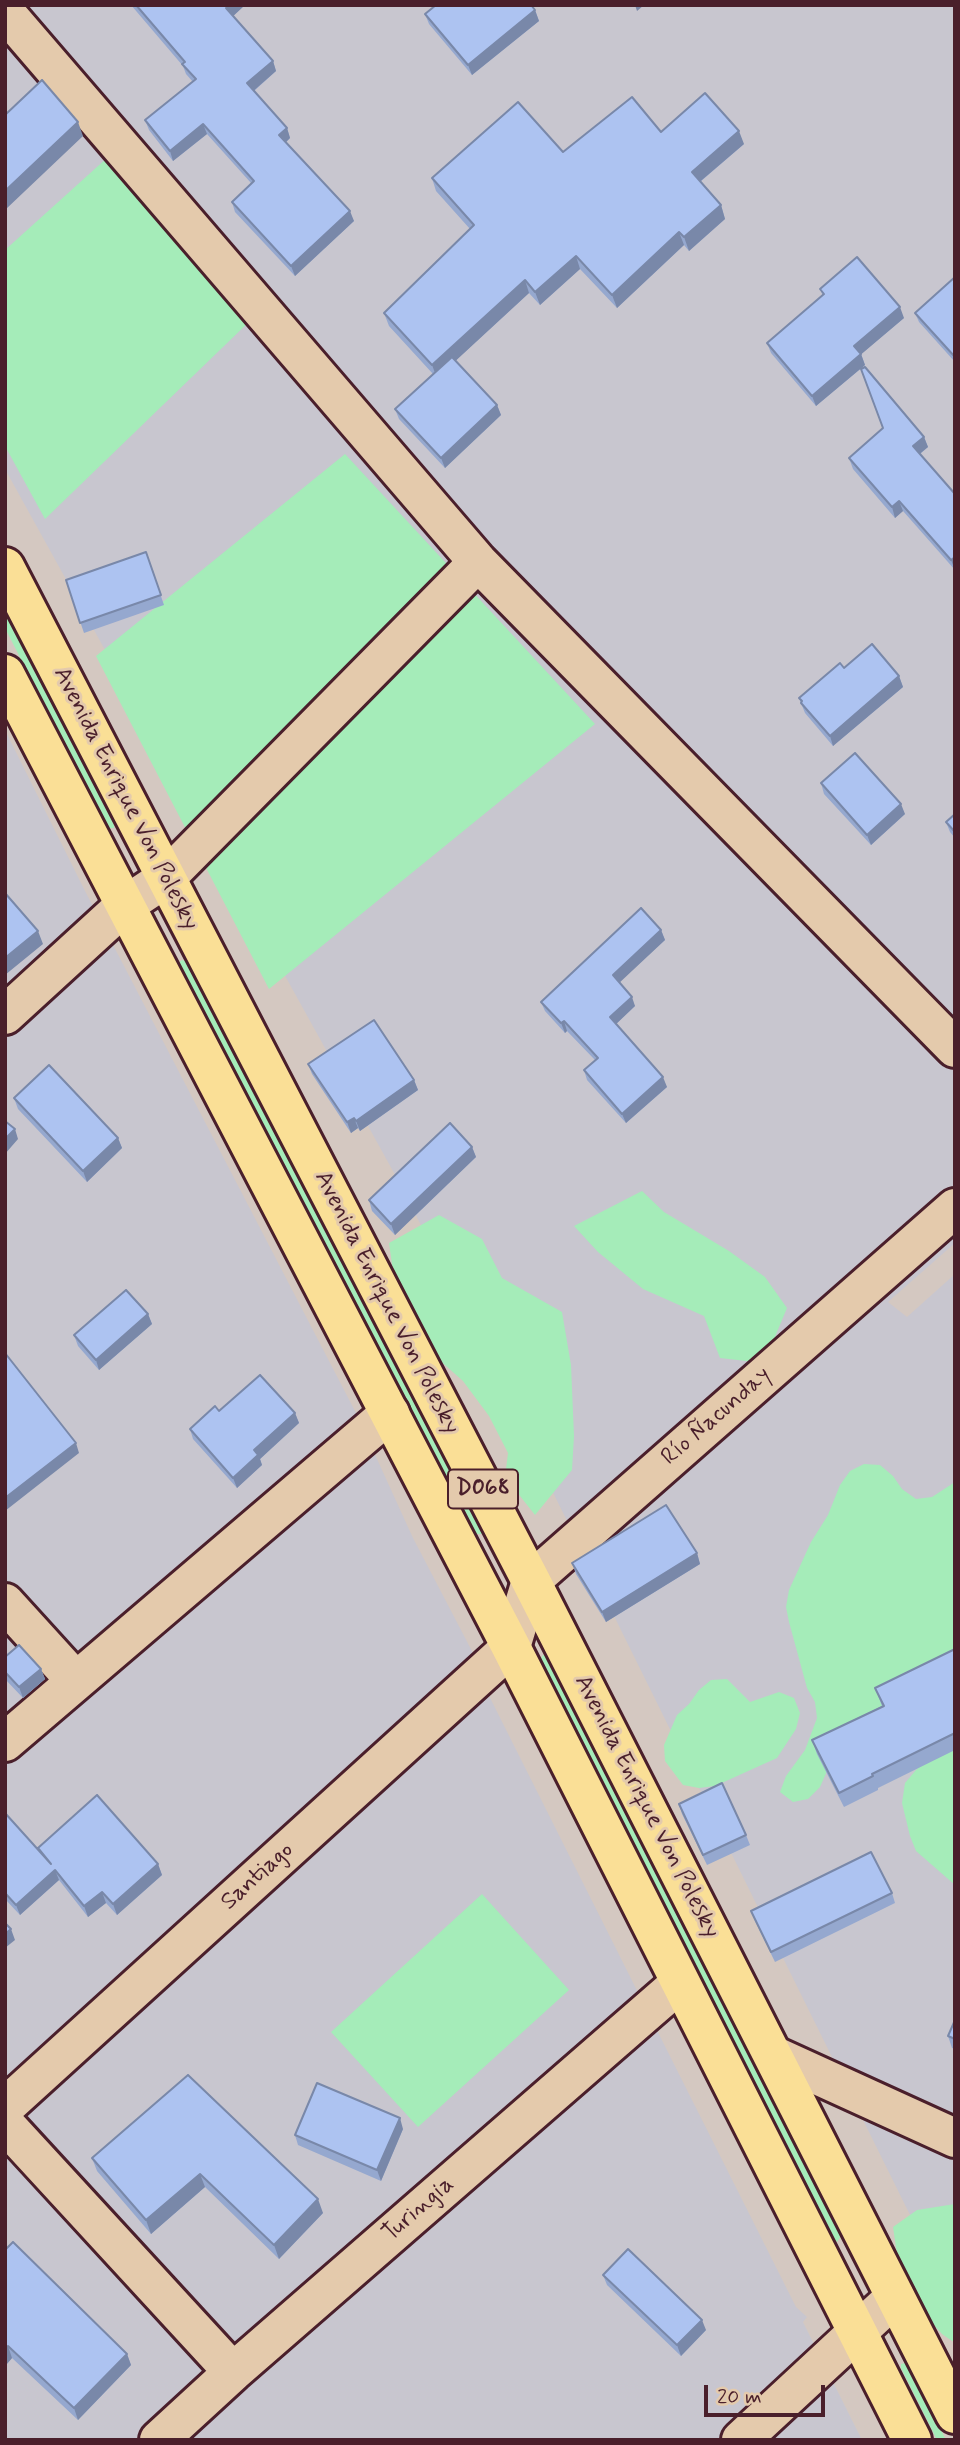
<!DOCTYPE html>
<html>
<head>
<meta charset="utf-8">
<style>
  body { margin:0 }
  #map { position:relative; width:960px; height:2445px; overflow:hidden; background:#d4c8c1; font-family:Mynerve,sans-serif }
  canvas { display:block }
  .frame { position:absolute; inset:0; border:7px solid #4a1f2b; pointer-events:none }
  .scale { position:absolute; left:704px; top:2385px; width:121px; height:32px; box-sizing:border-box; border:4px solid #4a1f2b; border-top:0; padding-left:9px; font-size:21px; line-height:24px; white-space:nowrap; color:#4a1f2b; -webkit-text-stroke:5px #e4caac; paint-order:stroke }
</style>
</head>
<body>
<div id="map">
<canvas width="960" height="2445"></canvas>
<div class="frame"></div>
<div class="scale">20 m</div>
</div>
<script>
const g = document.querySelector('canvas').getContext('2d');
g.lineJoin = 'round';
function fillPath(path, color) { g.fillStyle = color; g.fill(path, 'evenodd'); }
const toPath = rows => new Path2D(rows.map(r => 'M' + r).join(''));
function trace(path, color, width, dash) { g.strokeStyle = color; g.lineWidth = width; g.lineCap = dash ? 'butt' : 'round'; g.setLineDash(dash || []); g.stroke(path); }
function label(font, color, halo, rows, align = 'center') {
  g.font = font + ' Mynerve,sans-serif'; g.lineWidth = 6; g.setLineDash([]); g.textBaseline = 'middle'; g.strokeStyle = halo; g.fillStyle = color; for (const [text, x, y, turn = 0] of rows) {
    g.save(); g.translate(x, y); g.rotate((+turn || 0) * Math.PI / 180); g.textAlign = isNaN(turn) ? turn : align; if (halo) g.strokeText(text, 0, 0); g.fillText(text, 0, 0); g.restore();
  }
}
fillPath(toPath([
  [5,5,955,5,955,1243,888,1302,907,1317,955,1274,955,2306,404,1191,5,469],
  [5,730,84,889,356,1413,413,1538,474,1655,470,1658,796,2307,807,2317,803,2322,862,2440,5,2440,5,2103,18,2092,5,2077]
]), '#c8c6cf');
fillPath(toPath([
  [108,157,252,319,45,519,5,446,5,250],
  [345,454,595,724,269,989,96,656],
  [5,611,114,825,114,828,107,828,5,628],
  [182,960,185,961,482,1531,482,1534,474,1534,177,964],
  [642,1191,664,1212,729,1251,765,1277,787,1308,764,1363,720,1358,704,1316,643,1289,598,1252,574,1226],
  [439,1215,482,1239,502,1278,562,1312,571,1365,574,1436,572,1470,535,1515,505,1477,508,1453,489,1416,463,1381,428,1350,397,1299,389,1243],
  [864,1464,880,1465,893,1476,902,1489,916,1499,932,1497,955,1482,955,1667,827,1771,820,1787,808,1799,793,1802,780,1792,786,1776,805,1750,817,1718,815,1702,807,1688,789,1622,786,1607,789,1590,811,1542,828,1515,840,1485,850,1471],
  [543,1655,547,1656,841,2236,837,2242,834,2239,540,1660],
  [727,1679,750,1702,779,1692,794,1698,800,1713,796,1729,777,1758,715,1786,699,1788,683,1785,665,1761,664,1745,677,1715,689,1704,699,1690,711,1680],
  [955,1746,955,1885,916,1851,910,1836,902,1803,905,1783,916,1770,927,1760],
  [482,1894,569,1990,418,2127,331,2032],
  [955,2204,955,2343,942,2334,923,2313,913,2286,898,2261,893,2227,917,2210],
  [905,2363,908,2364,946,2440,937,2440,901,2368,901,2364]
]), '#a5ecb9');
const minor = toPath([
  [5,12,478,562,955,1048],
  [5,1015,124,906,166,878,478,562],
  [5,1603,75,1680],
  [5,1742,390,1413],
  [773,2055,955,2138],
  [5,2107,511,1647,531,1581,955,1208],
  [5,2124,233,2372],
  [159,2440,233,2372,680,1983],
  [741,2440,895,2297]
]);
const major = toPath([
  [5,567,531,1581,955,2414],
  [5,674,511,1647,912,2440]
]);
trace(minor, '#4a1f2b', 44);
trace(major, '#4a1f2b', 44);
trace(minor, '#e4caac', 38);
trace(major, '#fadf96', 38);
fillPath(toPath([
  [131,5,245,5,233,16,273,61,276,71,254,91,287,128,290,138,286,142,354,221,295,276,235,212,232,202,251,183,207,134,173,161,149,130,145,120,193,82,186,74,183,66],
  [535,10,539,21,472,75,429,24,425,14],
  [661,132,744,144,700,182,721,205,725,219,689,251,684,245,617,308,580,269,540,305,529,293,455,361,497,405,501,415,445,468,399,419,395,409,433,374,389,326,384,313,470,229,436,191,432,178],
  [955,277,955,362,919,322,915,313],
  [820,289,904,318,861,354,865,365,816,406,771,353,767,343,823,296],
  [924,437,928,447,920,454,955,494,955,570,903,511,895,518,853,469,849,458],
  [146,552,164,605,84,633,66,580],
  [844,668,899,676,903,687,833,746,805,713,799,698],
  [821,783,905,814,871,845,824,794],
  [955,814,955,838,950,832,946,822],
  [661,930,665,940,619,982,635,1006,616,1024,667,1087,626,1123,587,1080,584,1070,595,1060,567,1031,565,1033,545,1011,541,1002],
  [308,1064,414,1080,418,1090,360,1131,358,1128,351,1133,312,1074],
  [14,1098,118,1138,122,1148,87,1182,18,1109],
  [472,1147,476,1157,395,1235,372,1211,369,1200],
  [148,1314,152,1324,99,1370,78,1346,74,1335],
  [295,1413,299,1423,260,1459,262,1465,237,1488,193,1439,190,1429],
  [697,1553,700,1564,606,1622,576,1574,572,1563],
  [955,1649,955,1750,878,1788,878,1790,844,1807,817,1754,812,1740,882,1706,875,1688],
  [5,1657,41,1669,45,1679,23,1698,5,1679],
  [679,1804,746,1835,750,1845,707,1865,682,1814],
  [5,1813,39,1851,38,1848,158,1864,162,1875,117,1915,106,1903,88,1917,59,1880,20,1915,5,1899],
  [892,1893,895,1903,775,1962,755,1921,751,1911],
  [955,2020,955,2049,952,2048,948,2036],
  [188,2075,323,2213,279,2259,205,2187,151,2234,97,2171,92,2158],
  [403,2129,381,2181,298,2145,295,2135],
  [5,2250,127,2354,131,2365,78,2420,12,2358,6,2365],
  [603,2275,706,2330,681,2356,607,2285]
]), '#95a8cf');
fillPath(toPath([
  [230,5,245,5,230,19,226,8],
  [635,5,644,5,637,11],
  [535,10,539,21,472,75,468,65],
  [273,61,276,71,251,93,247,83],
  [78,122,83,136,5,210,5,191],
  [203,124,207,134,173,161,170,151],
  [287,128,290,138,283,145,279,135],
  [739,131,744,144,696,185,692,172],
  [721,205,725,219,689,251,684,237],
  [350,211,354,221,295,276,291,266],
  [679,232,684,245,617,308,612,295],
  [576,256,580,269,540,305,535,292],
  [525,280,529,293,437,378,432,365],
  [900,307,904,318,858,357,854,346],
  [861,354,865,365,816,406,812,396],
  [497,405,501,415,445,468,441,458],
  [924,437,928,447,917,456,913,446],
  [899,501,903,511,895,518,892,507],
  [955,557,955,570,951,560],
  [899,676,903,687,833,746,830,736],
  [901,804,905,814,871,845,867,835],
  [661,930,665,940,617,985,613,975],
  [38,931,43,944,5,975,5,958],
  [632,997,635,1006,614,1026,610,1017],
  [564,1021,567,1031,565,1033,561,1023],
  [663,1077,667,1087,626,1123,622,1114],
  [414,1080,418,1090,360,1131,356,1121],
  [354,1118,358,1128,351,1133,347,1122],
  [15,1129,18,1139,5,1154,5,1139],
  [118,1138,122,1148,87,1182,83,1171],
  [472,1147,476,1157,395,1235,391,1224],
  [148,1314,152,1324,99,1370,96,1360],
  [295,1413,299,1423,260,1459,262,1465,237,1488,233,1478,254,1450],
  [76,1443,79,1453,5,1511,5,1498],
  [697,1553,700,1564,606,1622,602,1612],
  [41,1669,45,1679,23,1698,19,1687],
  [158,1864,162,1875,117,1915,113,1904],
  [55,1870,59,1880,20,1915,16,1905],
  [102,1892,106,1903,88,1917,84,1906],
  [11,1929,15,1940,5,1948,5,1934],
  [400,2118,403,2129,381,2181,377,2170],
  [200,2174,205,2187,151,2234,146,2220],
  [318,2199,323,2213,279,2259,274,2245],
  [702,2320,706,2330,681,2356,677,2345],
  [8,2346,12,2358,6,2365,5,2349],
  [127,2354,131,2365,78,2420,74,2408]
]), '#7988a9');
const building = toPath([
  [136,5,230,5,226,8,273,61,247,83,287,128,279,135,350,211,291,266,232,202,254,181,203,124,170,151,145,120,196,79,182,64,185,62,136,5],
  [436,5,531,5,535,10,468,65,425,14,436,5],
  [42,80,78,122,5,191,5,115,42,80],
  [705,93,739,131,692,172,721,205,684,237,679,232,612,295,576,256,535,292,525,280,432,365,384,313,474,225,432,178,518,102,563,152,632,97,661,132,705,93],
  [857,257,900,307,854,346,861,354,812,396,767,343,824,294,820,289,857,257],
  [955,277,955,357,915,313,955,277],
  [452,357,497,405,441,458,395,409,452,357],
  [865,367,924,437,913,446,955,494,955,557,951,560,899,501,892,507,849,458,883,428,861,369,865,367],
  [146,552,161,595,80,623,66,580,146,552],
  [872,644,899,676,830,736,801,703,802,701,799,698,840,663,844,668,872,644],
  [855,753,901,804,867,835,821,783,855,753],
  [955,814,955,832,946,822,955,814],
  [5,893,38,931,5,958,5,893],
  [641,908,661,930,613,975,632,997,610,1017,663,1077,622,1114,584,1070,598,1058,564,1021,561,1023,541,1002,641,908],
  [374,1020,414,1080,356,1121,354,1118,347,1122,308,1064,374,1020],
  [49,1065,118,1138,83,1171,14,1098,49,1065],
  [5,1121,15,1129,5,1139,5,1121],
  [450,1123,472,1147,391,1224,369,1200,450,1123],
  [126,1290,148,1314,96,1360,74,1335,126,1290],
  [5,1353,76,1443,5,1498,5,1353],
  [260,1375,295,1413,254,1450,258,1455,233,1478,190,1429,215,1406,219,1411,260,1375],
  [666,1505,697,1553,602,1612,572,1563,666,1505],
  [19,1645,41,1669,19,1687,5,1672,5,1657,19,1645],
  [955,1649,955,1733,872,1774,873,1776,839,1793,812,1740,884,1706,875,1688,955,1649],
  [722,1783,746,1835,703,1855,679,1804,722,1783],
  [97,1795,158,1864,113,1904,102,1892,84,1906,55,1870,16,1905,5,1893,5,1813,51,1864,38,1848,97,1795],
  [871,1852,892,1893,771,1952,751,1911,871,1852],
  [5,1923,11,1929,5,1934,5,1923],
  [955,2020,955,2039,948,2036,955,2020],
  [188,2075,318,2199,274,2245,200,2174,146,2220,92,2158,188,2075],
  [317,2083,400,2118,377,2170,295,2135,317,2083],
  [13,2242,127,2354,74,2408,8,2346,5,2349,5,2250,13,2242],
  [628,2249,702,2320,677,2345,603,2275,628,2249]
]);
fillPath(building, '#adc3f1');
trace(building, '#7988a9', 2);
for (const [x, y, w] of [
  [483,1489,70]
]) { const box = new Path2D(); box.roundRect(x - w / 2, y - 19.5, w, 39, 5); g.fillStyle = '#e4caac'; g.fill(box); trace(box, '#4a1f2b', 2); }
label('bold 23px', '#4a1f2b', null, [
  ["D068",483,1489]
]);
label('24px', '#4a1f2b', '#e4caac', [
  ["Avenida Enrique Von Polesky",125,799,63],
  ["Avenida Enrique Von Polesky",386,1303,63],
  ["Río Ñacunday",717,1417,-41],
  ["Avenida Enrique Von Polesky",646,1807,63],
  ["Santiago",258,1877,-42],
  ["Turingia",419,2210,-41]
]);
</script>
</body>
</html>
